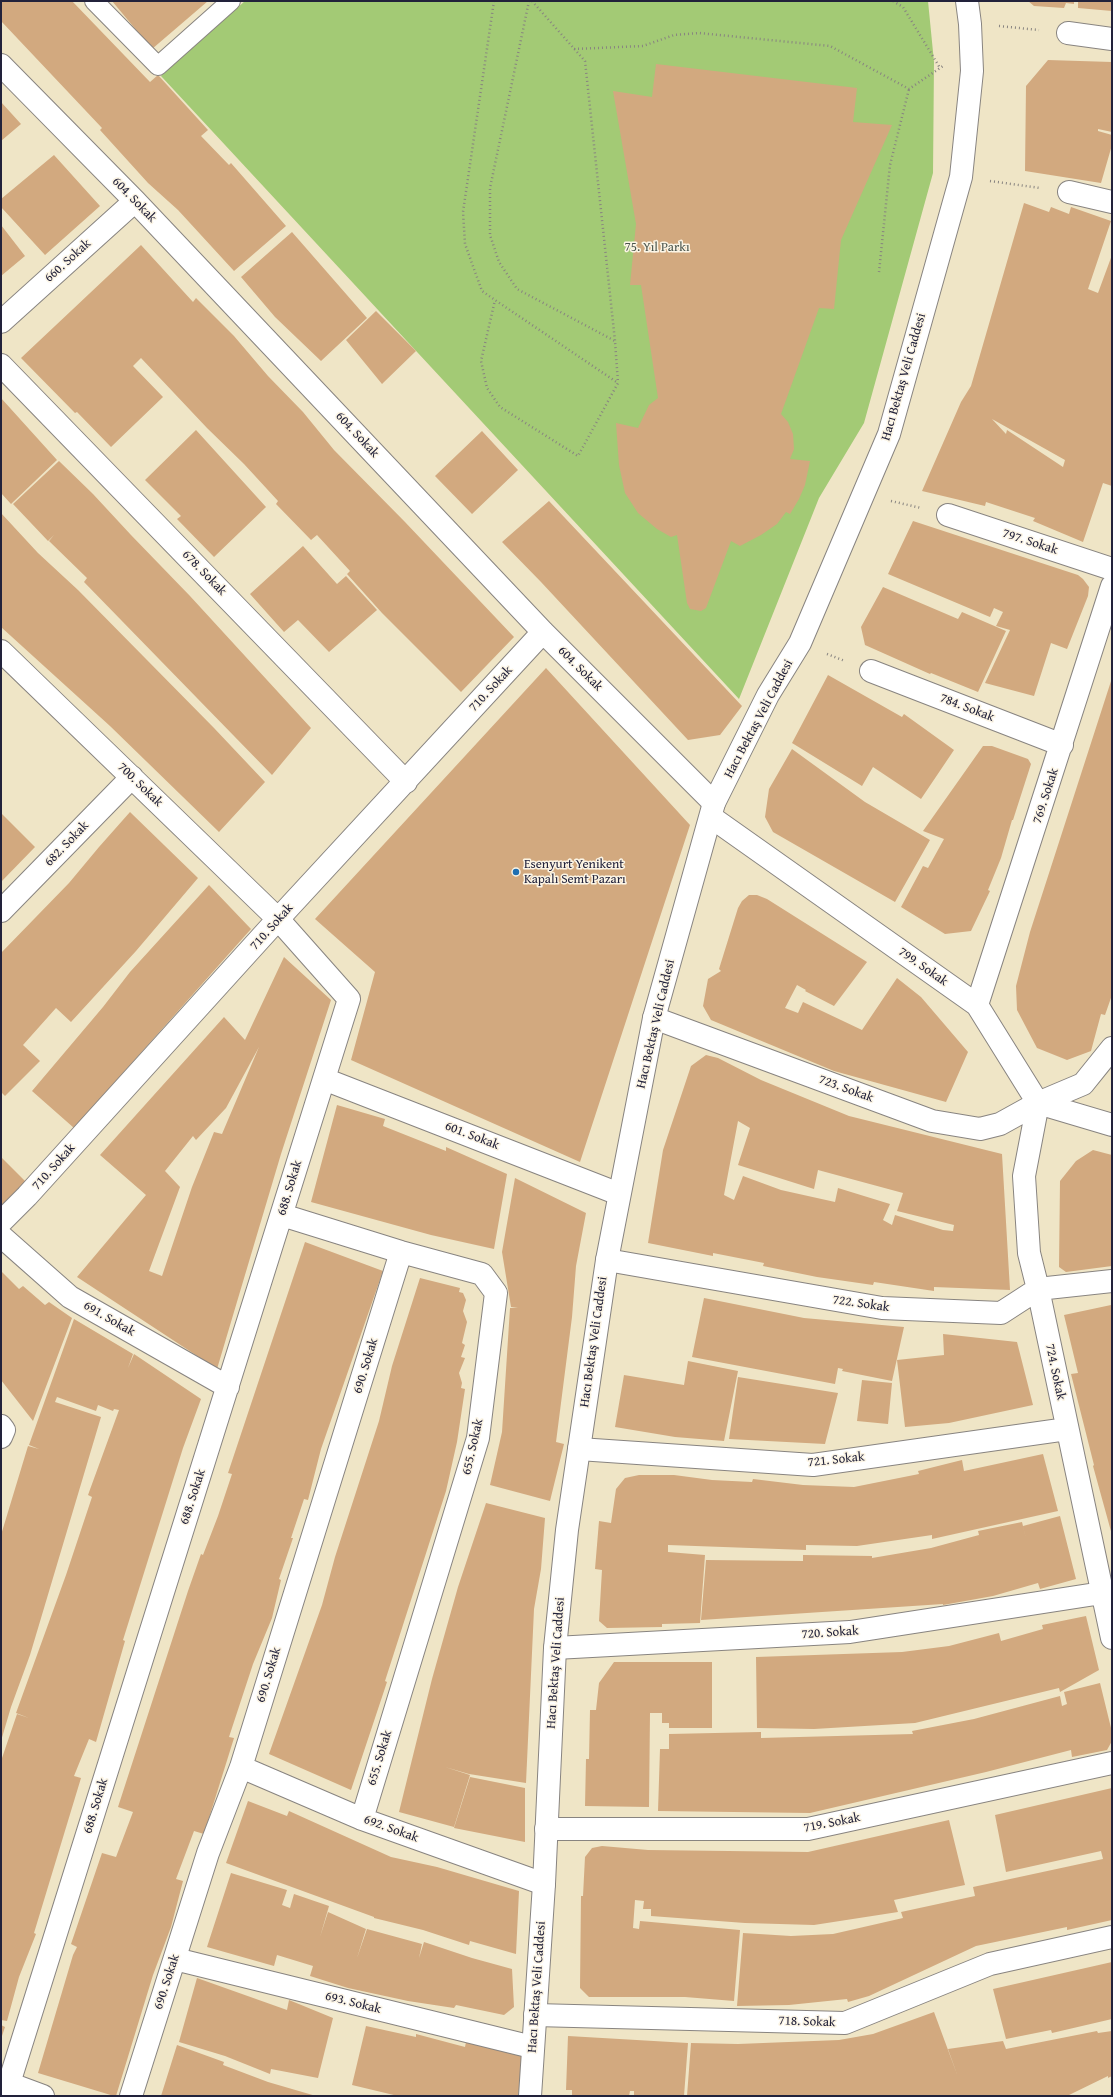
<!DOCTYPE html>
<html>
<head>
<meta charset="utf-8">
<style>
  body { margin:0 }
  #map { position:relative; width:1113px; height:2097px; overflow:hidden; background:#efe5c6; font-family:"Gentium Book Plus",serif }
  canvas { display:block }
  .frame { position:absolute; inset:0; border:2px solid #22223b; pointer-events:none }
</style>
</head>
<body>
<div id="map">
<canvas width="1113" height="2097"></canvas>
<div class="frame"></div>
</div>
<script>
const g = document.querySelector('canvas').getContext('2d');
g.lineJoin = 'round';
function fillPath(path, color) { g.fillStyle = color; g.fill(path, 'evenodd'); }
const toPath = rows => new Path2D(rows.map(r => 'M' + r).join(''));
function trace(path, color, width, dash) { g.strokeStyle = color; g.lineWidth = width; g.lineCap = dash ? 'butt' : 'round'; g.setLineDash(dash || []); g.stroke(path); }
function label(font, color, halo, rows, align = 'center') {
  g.font = font + ' "Gentium Book Plus",serif'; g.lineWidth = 3; g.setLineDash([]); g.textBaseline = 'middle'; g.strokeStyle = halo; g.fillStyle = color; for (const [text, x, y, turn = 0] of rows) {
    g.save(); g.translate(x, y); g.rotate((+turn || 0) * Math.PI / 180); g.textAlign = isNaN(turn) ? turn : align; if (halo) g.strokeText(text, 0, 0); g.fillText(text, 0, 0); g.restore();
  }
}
fillPath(toPath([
  [245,1,928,1,934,62,933,173,864,423,819,498,739,699,161,76]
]), '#a3ca75');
fillPath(toPath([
  [1,1,72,1,150,82,158,75,208,130,201,136,229,165,231,163,286,226,234,271,178,210,148,183,100,130,102,128,1,21],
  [112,1,208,1,152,49],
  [1028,1,1074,1,1074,4,1066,3,1064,8,1034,6],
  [1078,1,1112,1,1112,11,1078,8],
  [1048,60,1112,62,1112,132,1098,129,1098,131,1112,135,1112,145,1101,183,1025,171,1026,86],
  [656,64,857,88,853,122,892,125,841,240,834,309,819,308,781,414,788,422,793,434,794,449,790,459,810,461,805,485,799,499,790,514,786,512,777,524,761,535,740,546,731,541,706,608,701,611,690,609,687,603,677,535,671,537,657,529,638,513,625,493,619,465,616,423,638,428,649,405,658,398,641,285,630,285,636,224,613,91,652,97],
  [1,102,21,124,1,141],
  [54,155,100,206,45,255,1,207,1,199],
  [1024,203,1049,212,1051,207,1069,214,1071,207,1111,221,1088,289,1098,293,1112,255,1112,486,1103,483,1083,542,1033,521,1035,518,986,502,985,506,922,491,961,402,971,386],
  [992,419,1065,460,1063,467,1007,430,1006,434],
  [1,225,25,256,1,276],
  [292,232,367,318,321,361,275,317,241,277],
  [141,245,193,302,196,298,234,336,268,376,303,412,334,450,405,522,514,637,461,692,382,613,347,574,350,571,317,535,311,540,276,504,278,501,244,464,207,428,141,358,133,366,163,397,111,447,77,412,75,413,21,358],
  [376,311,416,351,382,384,346,340],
  [1,398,57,460,11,504,1,493],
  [196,430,266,507,214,557,177,519,181,516,145,480],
  [482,431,518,470,472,514,435,476],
  [59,461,93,494,131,535,190,596,311,728,272,775,84,582,87,578,49,541,54,535,48,541,13,504],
  [549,501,742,706,720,735,688,740,541,582,502,542],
  [1,513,38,553,78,590,214,728,265,782,219,832,110,726,1,627],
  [913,521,1078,575,1083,579,1089,587,1088,596,1067,649,1051,643,1034,696,985,683,1010,630,996,626,1003,612,994,608,990,617,888,574],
  [303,546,337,584,346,576,377,610,329,652,298,620,284,632,250,594],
  [883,587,958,619,962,612,1006,631,978,692,931,673,930,674,865,645,861,627],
  [546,668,690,825,580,1162,351,1060,375,972,315,919],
  [828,675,902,717,904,714,954,750,921,799,873,767,862,786,792,743],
  [1112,678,1112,995,1105,1015,1101,1014,1091,1051,1067,1060,1037,1048,1017,1010,1016,986,1030,932],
  [983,746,992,746,1028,759,1031,764,1013,820,1012,820,1001,858,988,890,990,891,971,931,945,934,901,907,923,866,928,868,944,839,923,831],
  [792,749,865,802,930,840,895,902,773,832,765,817,769,789],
  [130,812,198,878,136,951,71,1022,56,1008,23,1045,40,1061,5,1096,1,1092,1,953,69,883,99,847,110,857,99,847],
  [1,813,35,847,1,882],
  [209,885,251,929,74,1128,32,1091,103,1007,130,972],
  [749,895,757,895,767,899,867,962,834,1006,805,991,806,990,797,985,785,1008,798,1013,803,1002,862,1030,897,978,921,997,968,1052,946,1102,834,1071,711,1020,703,1006,708,979,721,971,719,969,738,908,742,901],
  [284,957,331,1000,281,1154,217,1369,77,1277,146,1195,100,1155,224,1017,245,1040,253,1043,245,1040],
  [259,1047,222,1134,214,1132,192,1187,162,1276,149,1271,180,1187,165,1171,193,1136,196,1140,226,1108],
  [706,1055,718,1058,761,1080,849,1116,1002,1154,1010,1290,934,1287,934,1291,874,1282,873,1285,817,1277,763,1266,764,1263,713,1253,713,1256,648,1243,663,1150,674,1153,663,1150,691,1066],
  [738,1121,750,1128,738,1165,814,1189,818,1170,903,1193,897,1211,954,1225,953,1231,943,1230,895,1215,892,1225,883,1220,890,1204,838,1188,835,1202,781,1190,743,1176,734,1200,724,1195],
  [337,1105,385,1119,383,1126,446,1151,446,1147,507,1174,494,1249,431,1235,311,1202],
  [1093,1150,1112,1155,1112,1266,1066,1272,1059,1267,1060,1181,1076,1161],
  [1,1157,26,1182,1,1206],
  [515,1178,586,1213,576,1266,572,1317,556,1442,564,1444,550,1501,490,1485,502,1432,510,1308,518,1308,511,1307,502,1252],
  [305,1242,383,1271,321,1449,308,1500,304,1499,291,1538,293,1538,279,1579,281,1580,272,1618,253,1664,229,1737,234,1738,204,1834,194,1831,176,1879,183,1881,171,1927,153,1975,116,2096,114,2096,38,2073,73,1955,77,1947,71,1944,102,1853,116,1857,133,1812,118,1807,188,1591,201,1554,203,1555,218,1516,232,1474,228,1473],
  [1,1271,19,1289,23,1286,45,1305,49,1302,72,1318,33,1421,1,1380],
  [420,1278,460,1288,459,1292,463,1293,466,1300,463,1311,467,1322,462,1343,465,1345,461,1357,465,1358,459,1373,462,1383,461,1388,465,1389,457,1442,446,1491,385,1681,387,1682,351,1790,269,1754,322,1605,335,1557,379,1421,392,1366],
  [704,1298,804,1318,904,1327,892,1381,842,1371,843,1369,838,1368,835,1384,692,1357],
  [1111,1305,1112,1308,1112,1535,1093,1466,1094,1465,1071,1374,1078,1373,1064,1315],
  [74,1319,133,1354,128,1368,134,1354,201,1399,183,1448,123,1640,125,1641,96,1742,89,1739,74,1776,81,1778,34,1933,36,1934,19,1977,7,2021,1,2020,1,1761,17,1714,29,1718,16,1713,66,1575,92,1497,88,1495,119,1410,114,1409,113,1411,98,1405,96,1411,57,1397,55,1402,101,1417,30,1655,11,1707,1,1741,1,1535,28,1446,39,1449,29,1445],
  [943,1334,1017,1342,1033,1405,949,1423,905,1427,897,1360,944,1355],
  [688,1361,738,1371,724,1441,675,1437,615,1427,624,1375,684,1385],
  [738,1377,838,1393,825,1444,729,1439],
  [862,1380,892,1383,888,1424,857,1421],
  [1043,1454,1058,1511,932,1539,932,1535,857,1546,806,1545,806,1550,668,1545,668,1552,705,1555,700,1623,662,1624,662,1627,607,1628,599,1621,602,1570,595,1569,599,1521,611,1523,616,1489,625,1478,639,1475,674,1475,712,1480,752,1482,753,1479,803,1485,854,1487,919,1474,918,1471,962,1460,964,1471],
  [486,1503,545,1518,541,1569,534,1609,526,1783,469,1774,445,1767,470,1775,454,1827,399,1812,432,1679,458,1587],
  [1060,1516,1076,1579,1040,1589,1038,1583,993,1596,943,1605,943,1604,701,1620,706,1560,803,1561,803,1555,872,1556,872,1558,931,1548,979,1535,978,1531,1022,1522,1030,1555,1023,1526],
  [1086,1616,1099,1670,1060,1692,1059,1688,915,1723,814,1729,757,1728,756,1657,902,1652,949,1646,999,1633,1001,1641,1043,1629,1042,1625],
  [614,1662,712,1662,712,1728,669,1728,669,1723,662,1723,662,1713,650,1713,649,1807,585,1806,586,1759,589,1759,590,1710,596,1710,599,1683],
  [1100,1683,1112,1732,1112,1741,1107,1750,1072,1757,1071,1750,986,1772,810,1813,658,1811,660,1749,669,1749,669,1734,761,1732,761,1738,913,1734,912,1731,974,1719,1060,1696,1062,1706,1067,1704,1064,1692],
  [470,1777,525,1788,525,1842,454,1828],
  [1112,1788,1112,1920,1067,1930,1067,1927,976,1946,869,1996,848,2002,847,1999,789,2005,737,2006,743,1933,791,1936,833,1934,903,1918,901,1912,975,1896,973,1887,1103,1859,1101,1851,1006,1872,995,1815],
  [248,1801,287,1816,289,1811,391,1857,437,1867,519,1891,516,1954,470,1941,469,1945,423,1930,374,1918,374,1917,226,1863],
  [949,1820,965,1885,894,1900,898,1912,814,1925,745,1923,651,1916,651,1909,643,1909,644,1901,635,1900,633,1928,639,1929,640,1921,740,1930,734,2001,685,1997,589,1997,580,1988,581,1896,583,1896,585,1857,592,1848,602,1846,648,1850,808,1852],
  [231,1873,287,1890,282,1905,290,1908,294,1894,329,1906,320,1937,328,1912,366,1929,357,1958,367,1929,422,1944,419,1958,424,1942,472,1958,512,1969,514,2007,504,2015,456,2005,454,2008,408,2001,348,1988,310,1976,313,1966,277,1955,274,1966,207,1947],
  [1112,1962,1112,2019,1052,2033,1051,2030,1006,2039,993,1989],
  [197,1978,287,2010,289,2000,333,2018,318,2078,271,2069,270,2074,225,2056,179,2042],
  [934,2012,958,2077,948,2049,1003,2041,1006,2049,1097,2031,1098,2033,1112,2031,1112,2076,1108,2078,1108,2076,1067,2096,687,2096,691,2043,738,2044,839,2040,873,2034],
  [1,2025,5,2027,1,2039],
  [366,2026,416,2037,416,2034,465,2047,466,2042,524,2055,518,2096,398,2096,352,2085],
  [568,2036,688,2043,684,2096,634,2096,634,2091,630,2091,629,2096,572,2096,572,2090,566,2090],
  [177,2045,224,2062,223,2065,268,2082,316,2096,161,2096]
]), '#d2a97f');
const service = toPath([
  [94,1,158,66,231,1]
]);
const minor = toPath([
  [1068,33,1112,39],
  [1,65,135,201,543,632,714,803],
  [1069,192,1112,202],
  [1,322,135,201],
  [1,365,406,782],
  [948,515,1112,569],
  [1,651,278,919,349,999,5,2096],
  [871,671,1062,745],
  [711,817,977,1005,1038,1103,1112,1125],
  [1,911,132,777],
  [977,1005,1112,586],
  [654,1018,932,1121,980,1129,1000,1124,1038,1103],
  [324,1079,619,1194],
  [1038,1103,1024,1176,1029,1253,1038,1289,1112,1638],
  [282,1215,401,1252,482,1274,496,1293,478,1438,362,1819],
  [1,1222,27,1196,278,919,543,632],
  [1,1236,70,1297,228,1387],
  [607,1260,882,1308,1001,1313,1038,1289,1112,1281],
  [1,1426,4,1430,1,1437],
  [579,1449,813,1465,1067,1429],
  [555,1648,850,1632,1102,1593],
  [241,1767,362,1819,544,1884],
  [546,1829,808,1829,1112,1763],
  [175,1959,532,2047],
  [535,2015,845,2023,990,1964,1112,1937],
  [8,2083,43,2096],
  [131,2096,208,1853,241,1767,401,1252]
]);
const tertiary = toPath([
  [1038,1103,1083,1084,1112,1048]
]);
const secondary = toPath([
  [530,2096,544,1884,555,1648,567,1530,607,1260,654,1018,714,803,768,695,800,643,889,434,961,177,972,71,970,24,967,1]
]);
trace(service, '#888480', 20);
trace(minor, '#888480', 24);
trace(tertiary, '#888480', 24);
trace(secondary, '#888480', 24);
trace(toPath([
  [494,1,463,212,465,244,482,291,495,300,618,383,578,456,500,407,487,388,481,361,495,300],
  [529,1,490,188,490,235,499,262,517,289,615,341,618,383],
  [532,1,585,61,615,341],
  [893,1,903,7,940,68],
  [999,26,1039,30],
  [574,49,643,46,674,35,699,33,830,46,909,89,943,66],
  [990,181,1040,188],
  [879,272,890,165,909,89],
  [891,501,921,508],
  [827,654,845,661]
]), '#888480', 2.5, [1, 3]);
trace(service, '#fff', 18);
trace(minor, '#fff', 22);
trace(tertiary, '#fff', 22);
trace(secondary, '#fff', 22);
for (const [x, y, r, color] of [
  [516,872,4,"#1f6fb2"]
]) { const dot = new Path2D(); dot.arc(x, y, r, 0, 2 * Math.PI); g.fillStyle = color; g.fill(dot); trace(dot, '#fcf5e5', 1.5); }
label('13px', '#22223b', '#fcf5e5', [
  ["604. Sokak",134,200,46],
  ["660. Sokak",68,261,-42],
  ["Hacı Bektaş Veli Caddesi",904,377,-74],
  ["604. Sokak",357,435,47],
  ["797. Sokak",1030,542,18],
  ["678. Sokak",204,573,46],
  ["604. Sokak",580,669,45],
  ["710. Sokak",491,689,-47],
  ["784. Sokak",967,708,21],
  ["Hacı Bektaş Veli Caddesi",759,719,-62],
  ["700. Sokak",140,785,44],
  ["769. Sokak",1046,796,-72],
  ["682. Sokak",67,844,-46],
  ["710. Sokak",272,927,-48],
  ["799. Sokak",923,967,35],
  ["Hacı Bektaş Veli Caddesi",656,1024,-77],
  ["723. Sokak",846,1089,20],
  ["601. Sokak",472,1136,21],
  ["710. Sokak",54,1167,-48],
  ["688. Sokak",290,1188,-73],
  ["722. Sokak",861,1304,8],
  ["691. Sokak",109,1319,30],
  ["Hacı Bektaş Veli Caddesi",594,1342,-82],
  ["690. Sokak",366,1366,-73],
  ["724. Sokak",1055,1372,78],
  ["655. Sokak",473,1447,-77],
  ["721. Sokak",836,1460,-6],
  ["688. Sokak",193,1497,-72],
  ["720. Sokak",830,1633,-4],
  ["Hacı Bektaş Veli Caddesi",556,1663,-86],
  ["690. Sokak",269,1675,-73],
  ["655. Sokak",380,1758,-73],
  ["688. Sokak",96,1806,-73],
  ["719. Sokak",832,1823,-11],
  ["692. Sokak",391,1829,20],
  ["690. Sokak",167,1982,-72],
  ["Hacı Bektaş Veli Caddesi",537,1987,-86],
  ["693. Sokak",353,2003,14],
  ["718. Sokak",807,2022,2]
]);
label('13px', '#49544c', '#fcf5e5', [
  ["75. Yıl Parkı",657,248]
]);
label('13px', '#22223b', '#fcf5e5', [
  ["Esenyurt Yenikent",524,865],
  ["Kapalı Semt Pazarı",524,880]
], 'left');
</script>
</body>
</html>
